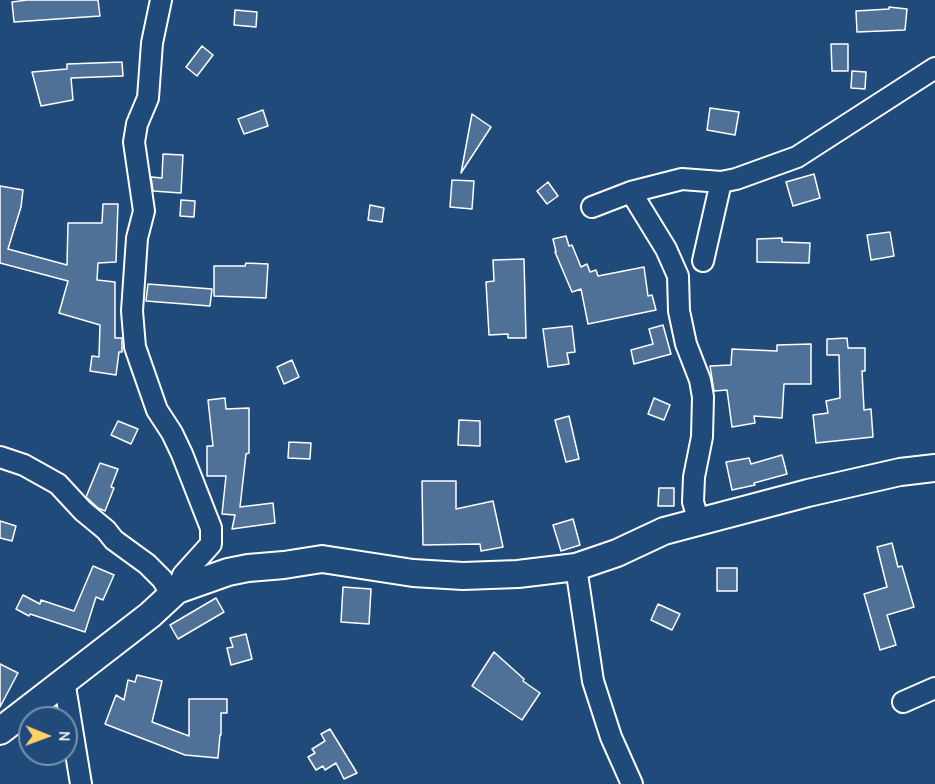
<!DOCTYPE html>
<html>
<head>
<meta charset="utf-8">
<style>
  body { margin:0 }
  #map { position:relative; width:935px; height:784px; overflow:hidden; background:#1f4a7a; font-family:"Comic Neue",sans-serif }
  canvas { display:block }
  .north { position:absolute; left:18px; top:706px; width:60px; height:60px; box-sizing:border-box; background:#1f4a7a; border:2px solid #7992af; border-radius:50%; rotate:91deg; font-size:16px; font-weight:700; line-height:24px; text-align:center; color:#fff }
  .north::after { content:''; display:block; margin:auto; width:21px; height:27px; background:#ffd166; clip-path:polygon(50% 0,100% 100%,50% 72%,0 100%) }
</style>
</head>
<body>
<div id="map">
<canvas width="935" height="784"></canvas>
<div class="north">N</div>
</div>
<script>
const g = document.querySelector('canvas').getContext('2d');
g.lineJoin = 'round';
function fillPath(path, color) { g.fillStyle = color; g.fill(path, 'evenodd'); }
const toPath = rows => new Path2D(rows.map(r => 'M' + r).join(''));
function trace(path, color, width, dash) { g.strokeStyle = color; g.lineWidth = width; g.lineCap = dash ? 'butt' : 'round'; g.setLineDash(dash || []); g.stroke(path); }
const building = toPath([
  [27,0,98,0,100,16,14,22,12,2,27,0],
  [889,7,907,9,905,30,857,32,856,11,889,9,889,7],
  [235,10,257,12,256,27,234,25,235,10],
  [831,44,848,44,848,71,832,71,831,44],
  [202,46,213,55,197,76,186,67,202,46],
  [122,62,123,76,71,78,73,100,41,106,32,72,67,69,67,64,122,62],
  [852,71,866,72,865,89,851,88,852,71],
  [710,108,739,112,735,135,707,130,710,108],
  [263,110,268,126,244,134,238,119,263,110],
  [472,114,491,127,461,173,472,114],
  [163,154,183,155,181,193,153,191,151,177,162,178,163,154],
  [814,174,820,198,793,206,786,182,814,174],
  [452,180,474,181,472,209,450,207,452,180],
  [548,182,558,196,547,204,537,191,548,182],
  [0,186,23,190,21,207,8,249,67,265,68,223,102,223,103,204,118,204,116,262,98,263,97,280,115,282,115,338,122,338,122,352,119,352,116,375,90,371,92,356,99,357,100,325,59,313,68,281,0,263,0,186],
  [181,200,195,201,194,217,180,216,181,200],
  [370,205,384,208,382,222,368,220,370,205],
  [890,232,894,256,871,260,867,235,890,232],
  [566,236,569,246,572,245,581,267,587,264,590,272,596,270,598,276,644,267,648,296,652,295,656,310,588,324,581,289,572,292,555,252,556,252,553,239,566,236],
  [782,238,782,242,810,243,809,263,757,262,757,239,782,238],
  [524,259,526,338,508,338,508,334,489,335,486,282,494,281,493,260,524,259],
  [246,263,268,264,266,298,214,296,214,266,245,266,246,263],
  [148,284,212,289,210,306,146,301,148,284],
  [663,325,671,354,634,364,631,350,653,344,649,329,663,325],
  [572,326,575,352,567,353,569,364,548,367,543,329,572,326],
  [847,338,848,348,865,348,865,371,862,371,864,410,871,409,873,437,816,443,813,415,828,413,826,401,840,398,839,355,827,355,827,339,847,338],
  [811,344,811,384,784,384,782,418,754,416,755,423,732,427,727,390,714,391,710,366,731,365,732,349,777,351,777,345,811,344],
  [292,360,299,377,284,384,277,367,292,360],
  [225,398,226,409,249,408,249,453,246,454,240,507,273,503,275,523,232,529,235,515,222,514,226,476,207,476,207,446,213,446,208,400,225,398],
  [654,398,670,405,664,420,648,414,654,398],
  [569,416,579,459,566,462,555,420,569,416],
  [459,420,480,421,480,446,458,445,459,420],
  [118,421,138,429,131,444,111,435,118,421],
  [289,442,311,443,310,459,288,458,289,442],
  [782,455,787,474,754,483,755,485,732,490,726,462,749,458,751,464,782,455],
  [100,463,118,469,111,487,114,488,105,511,98,508,86,497,100,463],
  [422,481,456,481,456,509,493,501,503,547,481,551,480,544,423,545,422,481],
  [659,488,674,488,674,506,658,506,659,488],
  [573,519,580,545,561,551,553,525,573,519],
  [0,521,16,526,12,541,0,538,0,521],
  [892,543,898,567,902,566,914,607,887,615,896,645,880,650,864,594,887,587,877,547,892,543],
  [93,566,114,575,103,600,96,597,85,632,30,614,29,616,16,609,23,595,40,604,41,600,74,611,93,566],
  [717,568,737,568,737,591,717,591,717,568],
  [343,587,371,589,369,624,341,622,343,587],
  [216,598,224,612,178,639,170,625,216,598],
  [658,604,680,614,672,630,651,620,658,604],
  [246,634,252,659,231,665,227,648,233,647,230,638,246,634],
  [494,652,524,679,523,681,540,693,522,720,472,686,494,652],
  [0,664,18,673,0,707,0,664],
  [137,675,162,681,152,722,189,736,189,699,227,699,227,713,221,713,221,735,220,735,218,758,185,755,105,724,116,695,124,700,128,680,135,682,137,675],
  [330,729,357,773,344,779,336,763,325,770,323,766,316,770,308,757,315,753,312,749,325,741,321,734,330,729]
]);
fillPath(building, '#507197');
trace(building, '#fff', 1.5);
const minor = toPath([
  [161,0,152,43,148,98,137,124,134,142,144,211,137,238,132,311,135,347,157,410,172,433,182,454,211,528,211,544,183,575,177,590],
  [631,192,666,249,678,276,679,311,686,344,700,380,703,397,702,437,694,477,693,502,699,522],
  [592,207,631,192,682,179,721,182,736,179,797,157,935,68],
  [703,261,721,182],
  [0,457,24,465,58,484,83,511,106,530,114,540,147,564,162,579,172,595],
  [576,567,593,681,611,737,632,784],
  [64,680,81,784],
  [903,702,935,688]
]);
const tertiary = toPath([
  [0,731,150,615,177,590,228,572,248,568,284,565,322,559,413,573,463,576,518,574,576,567,617,553,664,531,808,493,900,472,935,468]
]);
trace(minor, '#fff', 24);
trace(tertiary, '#fff', 30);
trace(minor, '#1f4a7a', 20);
trace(tertiary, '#1f4a7a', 26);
</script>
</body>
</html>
